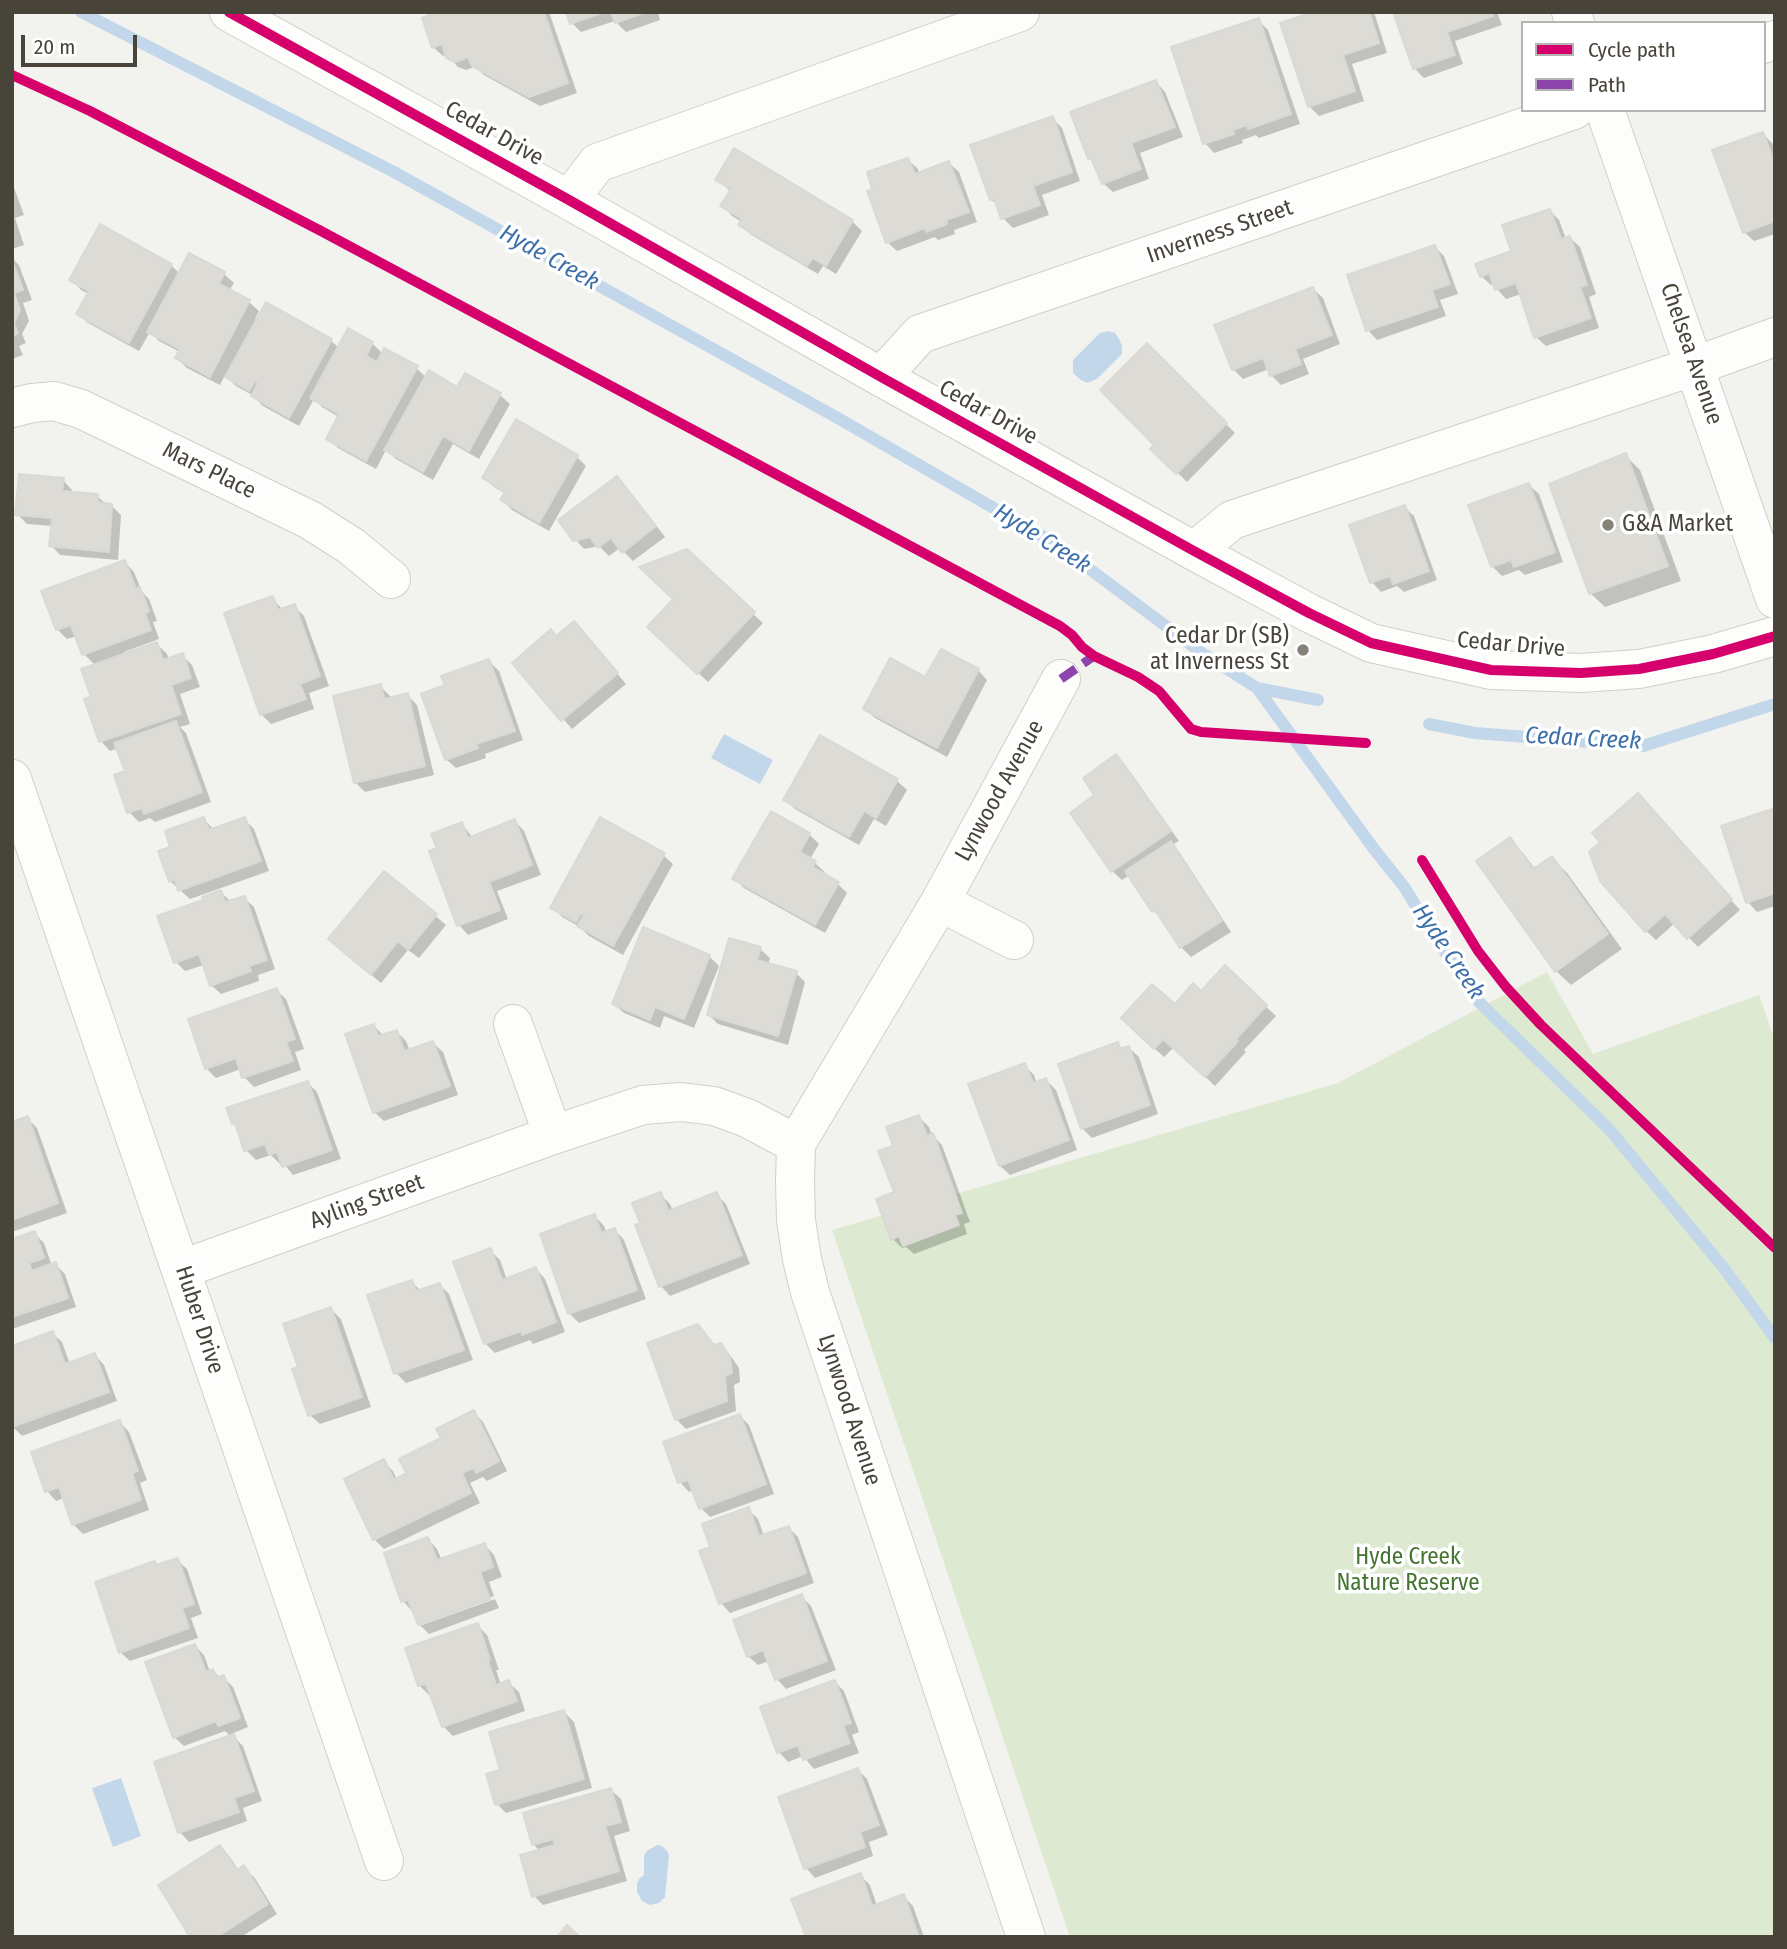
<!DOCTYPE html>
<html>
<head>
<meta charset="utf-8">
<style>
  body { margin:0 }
  #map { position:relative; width:1787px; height:1949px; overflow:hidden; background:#f2f2ee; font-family:"Fira Sans Condensed",sans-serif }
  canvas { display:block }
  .frame { position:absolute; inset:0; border:14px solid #48443a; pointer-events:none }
  .legend { position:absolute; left:1521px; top:21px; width:245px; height:91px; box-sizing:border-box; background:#fff; border:2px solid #b6b4b0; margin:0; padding:9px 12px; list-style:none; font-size:21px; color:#48443a }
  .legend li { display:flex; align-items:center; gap:14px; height:35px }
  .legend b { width:35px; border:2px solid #b6b4b0 }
  .scale { position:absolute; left:21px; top:35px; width:116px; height:32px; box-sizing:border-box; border:4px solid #48443a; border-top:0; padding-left:9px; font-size:21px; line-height:24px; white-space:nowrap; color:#48443a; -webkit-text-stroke:5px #fff; paint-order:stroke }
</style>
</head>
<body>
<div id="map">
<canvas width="1787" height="1949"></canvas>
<div class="frame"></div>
<ul class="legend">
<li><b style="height:9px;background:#d6006c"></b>Cycle path</li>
<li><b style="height:9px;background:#8e44ad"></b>Path</li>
</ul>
<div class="scale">20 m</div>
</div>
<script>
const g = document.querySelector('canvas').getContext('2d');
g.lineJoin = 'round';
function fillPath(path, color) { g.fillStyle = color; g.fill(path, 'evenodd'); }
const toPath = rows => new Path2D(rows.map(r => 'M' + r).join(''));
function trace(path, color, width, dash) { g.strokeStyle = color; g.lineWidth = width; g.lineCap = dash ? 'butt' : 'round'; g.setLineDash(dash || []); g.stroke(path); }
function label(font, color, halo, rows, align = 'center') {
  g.font = font + ' "Fira Sans Condensed",sans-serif'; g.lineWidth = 7; g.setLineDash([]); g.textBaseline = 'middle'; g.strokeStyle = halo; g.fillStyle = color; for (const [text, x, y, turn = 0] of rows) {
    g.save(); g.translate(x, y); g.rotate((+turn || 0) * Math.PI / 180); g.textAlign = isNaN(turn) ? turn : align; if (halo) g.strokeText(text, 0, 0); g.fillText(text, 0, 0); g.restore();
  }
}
fillPath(toPath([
  [1547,972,1593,1054,1759,995,1775,1041,1775,1937,1070,1937,832,1230,1338,1083]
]), '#ddead1');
fillPath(toPath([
  [1108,331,1115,333,1119,339,1122,346,1122,354,1097,379,1087,383,1081,380,1073,373,1073,360,1100,333],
  [724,734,773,760,760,784,711,758],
  [121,1778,141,1836,113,1847,92,1788],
  [657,1845,662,1846,667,1851,669,1855,665,1897,659,1903,650,1905,642,1901,637,1892,637,1884,639,1879,644,1875,644,1856,647,1851]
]), '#c3d7eb');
fillPath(toPath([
  [442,12,549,12,577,93,540,106,484,75,475,67,466,70,458,67,447,55,443,56,433,47],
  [568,12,658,12,660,20,626,32,615,21,581,32,572,23],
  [1320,12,1374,12,1387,53,1352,64,1364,101,1319,116,1309,106],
  [1395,12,1497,12,1502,25,1455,41,1463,64,1424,78,1414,68],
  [1258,20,1268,30,1300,124,1259,138,1256,135,1242,140,1243,143,1214,153,1205,143],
  [1156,82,1165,92,1183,137,1140,153,1149,179,1113,192,1103,183,1096,163,1090,158],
  [1052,118,1062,128,1080,181,1042,195,1049,215,1013,228,1003,218,999,208,991,199],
  [1763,134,1772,143,1775,150,1775,234,1754,241,1744,232],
  [908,160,918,169,919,174,949,163,959,172,977,222,954,230,955,234,938,240,935,237,897,251,887,242],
  [718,180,852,221,862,231,836,274,823,266,818,274,750,234,740,224,742,222,732,216,723,206,731,192],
  [12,182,24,215,15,218,24,245,12,249],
  [1550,211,1559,220,1566,239,1570,238,1580,247,1596,294,1589,297,1599,328,1546,346,1536,337,1521,294,1506,299,1497,289,1495,284,1491,285,1481,276,1514,252],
  [1435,247,1444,256,1458,294,1440,300,1446,316,1377,340,1368,330],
  [190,255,224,274,234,283,229,291,249,302,259,311,255,319,258,321,267,304,331,341,339,348,372,343,383,354,416,368,427,378,458,389,466,375,500,395,510,404,479,459,453,444,433,480,396,459,386,450,376,469,338,448,328,438,339,417,322,407,314,399,299,426,263,406,252,395,236,386,225,375,220,385,187,368,177,358,180,352,159,341,150,332,139,351,88,323,78,314,89,294,81,290,72,280,171,265,180,274],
  [12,258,19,265,32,300,23,303,29,321,22,334,26,343,19,346,23,355,12,359],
  [1313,289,1323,298,1340,344,1303,359,1309,374,1281,385,1271,375,1269,369,1243,379,1233,369],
  [1147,345,1235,433,1187,482,1153,449,1156,445],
  [1625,455,1640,470,1681,581,1605,607,1590,593],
  [576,456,586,466,549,531,512,510,503,500,506,494,494,487,484,478],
  [617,478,627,488,665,537,633,561,620,548,609,556,599,546,584,549,575,539],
  [63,480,72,490,72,494,97,496,107,505,112,506,121,515,118,560,60,555,51,545,53,526,27,524,17,514],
  [1529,485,1539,494,1563,562,1525,575,1519,570,1502,576,1492,566],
  [1404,507,1414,516,1437,580,1404,592,1397,586,1381,592,1372,582],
  [125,562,134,572,142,592,149,599,157,621,153,622,159,639,124,652,125,656,157,644,167,654,169,660,182,655,192,665,200,687,180,694,190,724,180,727,186,733,211,802,155,822,150,818,139,822,129,812,127,772,118,748,110,751,101,741,93,698,96,666,84,654,77,636,67,639,57,629],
  [272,598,283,610,294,606,304,616,329,686,309,693,314,709,271,724,261,714],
  [753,614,763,623,708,682,649,627],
  [583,633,626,684,572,729,515,663,557,638],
  [489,661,499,671,523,740,485,754,486,758,456,768,446,759],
  [978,670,987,680,947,757,875,718,865,709,926,680],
  [380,686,390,696,391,699,407,695,417,705,434,775,365,792,355,782],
  [820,737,897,781,907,790,886,826,874,819,859,845,795,809,785,799],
  [1116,756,1126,766,1179,841,1172,845,1180,853,1231,932,1191,957,1181,947,1164,920,1153,911,1130,875,1122,880,1112,871,1096,796],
  [1647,805,1740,910,1698,947,1675,923,1656,940,1646,931],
  [1775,810,1775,906,1757,912,1748,902],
  [204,819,213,829,244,819,254,829,269,871,190,899,170,881,173,848],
  [515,821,524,831,541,875,497,891,508,919,468,935,459,925,439,849,462,824,473,838],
  [809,834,819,844,810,859,825,872,823,875,837,883,847,893,825,933,744,888,735,879],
  [1509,839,1524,854,1535,869,1552,858,1567,873,1622,949,1571,985,1556,971],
  [663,855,673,864,623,955,589,936,580,927,562,917,553,907],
  [385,873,446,925,419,958,408,950,381,983,340,949],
  [221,892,231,902,244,898,254,907,275,969,258,975,259,981,221,994,211,985,204,965,185,971,176,962,205,901],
  [644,930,709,956,719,966,694,1028,664,1016,660,1028,624,1013,614,1004],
  [760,949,770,958,768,965,796,973,805,982,788,1045,718,1024,709,1015],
  [1225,968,1276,1016,1244,1050,1246,1052,1215,1086,1174,1047,1164,1057,1132,1028,1201,993],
  [276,990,286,999,304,1049,295,1052,301,1070,254,1087,244,1077,241,1069,216,1078,206,1068],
  [374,1026,384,1036,397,1032,406,1041,410,1051,433,1043,443,1052,458,1095,384,1121,374,1112],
  [1118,1044,1123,1050,1129,1048,1139,1057,1158,1114,1092,1138,1082,1128],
  [1024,1065,1034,1075,1037,1084,1046,1080,1056,1090,1077,1150,1010,1175,1000,1166,970,1085],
  [308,1083,317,1092,341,1159,293,1175,283,1163,280,1164,271,1155,256,1160,246,1150,238,1128,233,1123],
  [919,1117,929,1127,932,1135,942,1145,970,1222,964,1224,967,1234,914,1254,906,1247,902,1248,893,1239,896,1193,896,1147],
  [27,1118,37,1128,67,1213,12,1232,12,1124],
  [660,1194,670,1204,673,1211,716,1194,726,1204,750,1264,670,1296,661,1286,642,1224],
  [595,1216,604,1226,607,1233,615,1230,624,1240,646,1299,579,1323,569,1313],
  [34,1233,44,1243,52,1266,55,1264,65,1274,76,1307,12,1329,12,1241],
  [490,1250,500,1260,507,1280,536,1269,545,1279,565,1332,533,1344,530,1340,495,1353,485,1343],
  [412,1282,421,1291,440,1285,449,1294,473,1360,406,1383,396,1373],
  [331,1309,341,1319,371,1407,320,1424,310,1415,300,1368],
  [697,1326,715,1347,720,1345,730,1355,739,1368,740,1382,734,1385,736,1411,686,1429,676,1419],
  [52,1333,62,1342,70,1364,95,1355,104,1365,117,1401,22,1436,12,1426],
  [474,1412,483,1422,507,1471,487,1481,483,1477,470,1483,480,1503,384,1549,374,1539,383,1461,393,1471,397,1480,409,1474,443,1439],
  [740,1416,749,1425,774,1494,710,1517,701,1508,694,1490,689,1492,680,1482],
  [120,1422,129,1432,147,1480,140,1483,149,1510,83,1534,73,1524,64,1498,56,1501,47,1491],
  [748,1509,758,1519,764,1536,789,1528,798,1537,814,1583,730,1613,721,1603,712,1548],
  [428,1539,437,1549,442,1561,485,1545,494,1555,502,1577,489,1582,494,1596,422,1622,422,1625,495,1599,499,1608,429,1634,419,1624,414,1610,412,1611,403,1601],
  [177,1560,187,1569,202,1614,191,1618,198,1638,130,1661,120,1652],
  [801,1596,811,1606,836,1670,786,1689,777,1679,769,1661,758,1665,748,1656],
  [477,1625,487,1635,499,1670,496,1670,501,1685,509,1683,519,1692,525,1711,453,1736,443,1726,431,1694,429,1695,419,1685],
  [195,1646,204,1655,210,1672,213,1671,220,1678,223,1677,233,1687,248,1727,231,1734,243,1746,262,1801,243,1808,247,1821,189,1842,180,1832,231,1737,225,1731,184,1746,174,1737],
  [835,1682,844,1691,859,1732,852,1735,859,1753,814,1769,803,1756,788,1762,779,1752],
  [564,1712,574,1722,592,1788,506,1813,497,1804,502,1771],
  [858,1770,867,1779,888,1835,869,1842,873,1856,815,1878,806,1868],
  [611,1790,621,1799,630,1831,614,1836,627,1881,543,1905,534,1896,540,1851,533,1844],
  [220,1847,230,1857,239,1871,244,1868,254,1877,277,1914,241,1937,192,1937],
  [860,1875,870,1885,877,1906,903,1896,913,1906,924,1937,807,1937]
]), '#0003');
trace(toPath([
  [81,12,394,172,836,417,1056,544,1202,653,1257,688,1374,849,1405,888,1432,933,1480,1003,1609,1129,1723,1267,1775,1338],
  [1257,688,1318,700],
  [1429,724,1475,733,1643,746,1775,704]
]), '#c3d7eb', 12);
const building = toPath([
  [437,12,544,12,568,83,529,97,472,66,468,57,456,62,446,58,442,44,432,48,422,18,437,12],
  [566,12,604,12,570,24,566,12],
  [611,12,646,12,615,23,611,12],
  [1314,12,1369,12,1379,43,1343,55,1355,91,1308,107,1280,23,1314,12],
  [1393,12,1492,12,1493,16,1447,32,1455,55,1413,69,1393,12],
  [1259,18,1291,114,1248,129,1247,125,1233,130,1234,134,1203,144,1171,47,1259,18],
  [1156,80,1175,127,1131,143,1141,169,1102,184,1091,158,1088,159,1070,112,1156,80],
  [1053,116,1072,172,1033,186,1040,205,1001,219,994,198,990,200,970,145,1053,116],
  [1763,132,1772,156,1775,156,1775,221,1743,233,1712,150,1763,132],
  [734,148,853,220,826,266,813,258,807,266,738,225,742,219,720,206,731,189,715,180,734,148],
  [908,158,915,174,949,161,969,212,946,220,947,224,926,232,925,228,886,243,867,191,872,189,867,172,908,158],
  [1550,209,1561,239,1570,236,1587,285,1580,287,1591,318,1534,338,1516,283,1495,290,1489,273,1480,277,1475,264,1511,251,1502,225,1550,209],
  [100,224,172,264,129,343,76,314,89,291,69,280,100,224],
  [1435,245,1450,284,1432,290,1438,307,1366,331,1347,275,1435,245],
  [189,253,225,272,219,284,250,300,210,377,175,358,180,349,147,332,189,253],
  [12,260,23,290,14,293,20,310,14,323,18,333,12,336,12,260],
  [1313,287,1332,335,1295,349,1301,364,1270,376,1263,358,1232,370,1214,325,1313,287],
  [266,302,332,339,289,418,251,396,258,383,255,381,249,391,225,377,266,302],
  [348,328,373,342,366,356,377,362,384,348,418,366,366,461,326,439,339,414,310,398,348,328],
  [1147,343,1227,423,1176,474,1150,449,1154,445,1100,390,1147,343],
  [429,370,457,387,465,373,501,393,469,451,443,436,423,472,384,450,429,370],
  [516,419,578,455,539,523,500,500,505,492,482,478,516,419],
  [1626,453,1668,566,1589,594,1549,484,1626,453],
  [19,474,64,478,62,491,98,494,98,502,112,504,109,552,49,546,52,518,15,515,19,474],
  [617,476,656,526,622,553,611,538,598,548,590,537,573,541,558,520,617,476],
  [1529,483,1555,552,1514,567,1511,560,1491,567,1468,505,1529,483],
  [1405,505,1429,571,1393,584,1390,576,1370,583,1349,525,1405,505],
  [687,549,755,612,697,674,647,627,673,599,639,567,687,549],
  [125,560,136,589,140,587,149,611,145,613,151,630,82,655,71,625,56,630,41,591,125,560],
  [273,596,278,610,295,604,320,676,300,684,306,699,260,715,224,613,273,596],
  [574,621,618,673,561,721,512,663,551,629,556,636,574,621],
  [157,642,163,660,183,653,191,678,171,685,181,714,99,742,84,699,91,697,81,669,157,642],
  [941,649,979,669,937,748,863,709,890,658,925,677,941,649],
  [489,659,515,731,476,744,478,748,445,760,421,694,445,685,441,676,489,659],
  [381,684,384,699,408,693,425,766,354,783,333,696,381,684],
  [176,721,202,792,144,814,142,808,127,813,114,775,125,771,114,743,176,721],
  [820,735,898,779,876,818,864,811,849,837,783,800,820,735],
  [1116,754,1171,831,1111,872,1070,813,1094,795,1083,778,1116,754],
  [1638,793,1732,899,1687,939,1665,914,1645,932,1600,881,1589,852,1600,842,1592,833,1638,793],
  [1775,808,1775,893,1746,903,1721,826,1775,808],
  [771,811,810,833,800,852,816,861,813,867,839,882,815,925,732,879,771,811],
  [204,817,209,830,245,817,261,861,178,891,175,879,169,882,158,851,170,847,165,831,204,817],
  [600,817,665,853,613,946,577,926,584,915,580,914,576,922,550,908,600,817],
  [515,819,532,865,489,882,500,910,457,926,429,851,437,848,431,834,462,822,468,838,515,819],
  [1510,837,1533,869,1552,856,1608,934,1555,972,1476,861,1510,837],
  [1171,841,1222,921,1180,948,1155,910,1152,912,1125,871,1171,841],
  [384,871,437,914,408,950,398,941,371,975,328,939,384,871],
  [221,890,225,902,245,896,267,960,249,966,251,971,210,986,199,954,174,963,157,916,203,900,202,897,221,890],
  [643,927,710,955,684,1019,655,1007,650,1020,612,1004,643,927],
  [729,938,761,947,757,960,797,971,778,1036,707,1015,729,938],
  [1225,965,1267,1005,1236,1039,1238,1041,1205,1077,1163,1039,1154,1049,1121,1018,1152,984,1175,1004,1193,983,1201,991,1225,965],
  [277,988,295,1039,286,1042,293,1061,242,1078,236,1058,205,1069,188,1019,277,988],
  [374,1024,378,1036,397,1030,404,1051,433,1041,450,1086,373,1113,345,1034,374,1024],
  [1118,1042,1120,1049,1129,1046,1150,1105,1081,1129,1058,1064,1118,1042],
  [1025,1063,1033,1083,1046,1078,1069,1140,999,1166,968,1084,1025,1063],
  [308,1081,332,1150,282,1167,277,1152,269,1155,265,1144,244,1151,235,1123,232,1124,226,1108,308,1081],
  [919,1115,927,1136,933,1133,962,1213,955,1215,959,1225,903,1246,899,1236,891,1240,876,1199,894,1192,878,1151,893,1146,886,1127,919,1115],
  [28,1116,58,1203,12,1220,12,1122,28,1116],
  [661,1192,668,1211,717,1192,742,1255,659,1287,635,1225,640,1223,632,1203,661,1192],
  [595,1214,601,1233,615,1228,637,1290,568,1314,540,1234,595,1214],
  [35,1231,44,1258,29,1263,32,1271,56,1262,68,1298,12,1317,12,1239,35,1231],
  [491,1248,502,1280,536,1267,556,1322,522,1335,521,1331,484,1344,453,1262,491,1248],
  [412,1280,416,1291,440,1283,464,1350,394,1374,367,1295,412,1280],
  [331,1307,362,1397,308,1416,292,1369,298,1367,283,1324,331,1307],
  [698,1324,714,1345,721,1343,730,1357,732,1373,725,1376,727,1401,675,1420,647,1343,698,1324],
  [53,1331,65,1364,95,1353,109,1392,12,1427,12,1346,53,1331],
  [474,1410,499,1461,476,1473,473,1468,462,1473,471,1493,373,1540,344,1479,384,1459,394,1480,406,1473,399,1459,441,1438,436,1429,474,1410],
  [740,1414,766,1484,699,1509,688,1480,678,1483,663,1442,740,1414],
  [120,1420,138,1471,132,1473,141,1500,72,1525,59,1487,45,1492,31,1452,120,1420],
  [749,1507,759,1536,789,1526,806,1573,719,1604,699,1551,710,1547,702,1524,749,1507],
  [428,1537,437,1560,485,1543,493,1567,480,1572,490,1599,418,1625,408,1600,401,1602,384,1553,428,1537],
  [178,1558,194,1604,182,1608,189,1628,119,1653,95,1582,155,1561,156,1565,178,1558],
  [802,1594,827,1661,775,1680,763,1650,747,1657,733,1620,802,1594],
  [478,1623,490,1660,488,1661,496,1685,509,1680,517,1701,442,1727,426,1684,418,1686,405,1648,478,1623],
  [195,1644,206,1672,213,1669,216,1678,224,1675,240,1718,218,1726,216,1721,173,1738,145,1662,195,1644],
  [835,1680,851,1723,843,1725,850,1743,803,1760,798,1745,777,1753,760,1707,835,1680],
  [564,1710,584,1779,495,1805,486,1774,500,1770,489,1732,564,1710],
  [234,1734,254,1791,234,1798,239,1812,178,1833,154,1762,234,1734],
  [858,1768,879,1825,860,1832,865,1847,804,1869,778,1797,858,1768],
  [611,1788,621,1822,605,1826,619,1871,532,1897,520,1855,555,1845,553,1839,532,1845,523,1813,611,1788],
  [220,1845,237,1870,244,1865,268,1904,217,1937,190,1937,158,1885,220,1845],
  [861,1873,872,1906,904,1894,918,1935,913,1937,806,1937,791,1899,861,1873],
  [567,1925,580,1937,557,1937,567,1925]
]);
fillPath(building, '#dcdbd6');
trace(building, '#dad9d4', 2);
const minor = toPath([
  [229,12,569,200,881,377,1194,551,1309,613,1371,643,1491,670,1581,673,1639,669,1713,654,1775,636],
  [1571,12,1575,23],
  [1764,44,1775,40],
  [1605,110,1775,599],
  [569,200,597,163,1020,12],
  [881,377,920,334,1574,110],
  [12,408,32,403,54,401,81,409,310,520,351,546,391,579],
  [1194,551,1232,520,1695,366,1775,337],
  [12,779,384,1861],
  [940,902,1014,940],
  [513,1024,553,1135],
  [182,1269,553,1135,643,1105,681,1102,714,1106,747,1118,796,1144],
  [1026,1937,810,1292,802,1259,796,1220,795,1182,796,1144,940,902,1061,679]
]);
trace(minor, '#d0cfcb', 40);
trace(minor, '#fdfdfc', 38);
trace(toPath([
  [1061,679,1094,656]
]), '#8e44ad', 9, [18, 9]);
trace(toPath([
  [229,12,569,200,881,377,1194,551,1309,613,1371,643,1491,670,1581,673,1639,669,1713,654,1775,636],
  [12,75,90,111,321,231,1060,626,1072,635,1082,647,1094,656,1138,677,1159,691,1191,729,1201,732,1366,743],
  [1422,860,1478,951,1506,987,1541,1025,1775,1248]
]), '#d6006c', 10);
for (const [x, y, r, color] of [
  [1608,525,7,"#848179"],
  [1303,650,7,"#848179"]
]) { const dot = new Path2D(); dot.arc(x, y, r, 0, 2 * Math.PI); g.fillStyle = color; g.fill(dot); trace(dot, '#fff', 2.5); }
label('23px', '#48443a', '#fff', [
  ["Cedar Drive",494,134,29],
  ["Inverness Street",1220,232,-19],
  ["Chelsea Avenue",1691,354,71],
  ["Cedar Drive",988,413,29],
  ["Mars Place",209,471,26],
  ["Cedar Drive",1511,645,5],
  ["Lynwood Avenue",1000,791,-61],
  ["Ayling Street",367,1202,-20],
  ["Huber Drive",199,1320,72],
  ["Lynwood Avenue",849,1410,72]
]);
label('23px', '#48443a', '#fff', [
  ["G&A Market",1622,525],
  ["Cedar Dr (SB)",1289,637,"right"],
  ["at Inverness St",1289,663,"right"]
], 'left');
label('23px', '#447432', '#fff', [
  ["Hyde Creek",1408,1558],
  ["Nature Reserve",1408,1584]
]);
label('italic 24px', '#3d6fa9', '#fff', [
  ["Hyde Creek",549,258,29],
  ["Hyde Creek",1042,539,32],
  ["Cedar Creek",1583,739,3],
  ["Hyde Creek",1448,952,56]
]);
</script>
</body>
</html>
